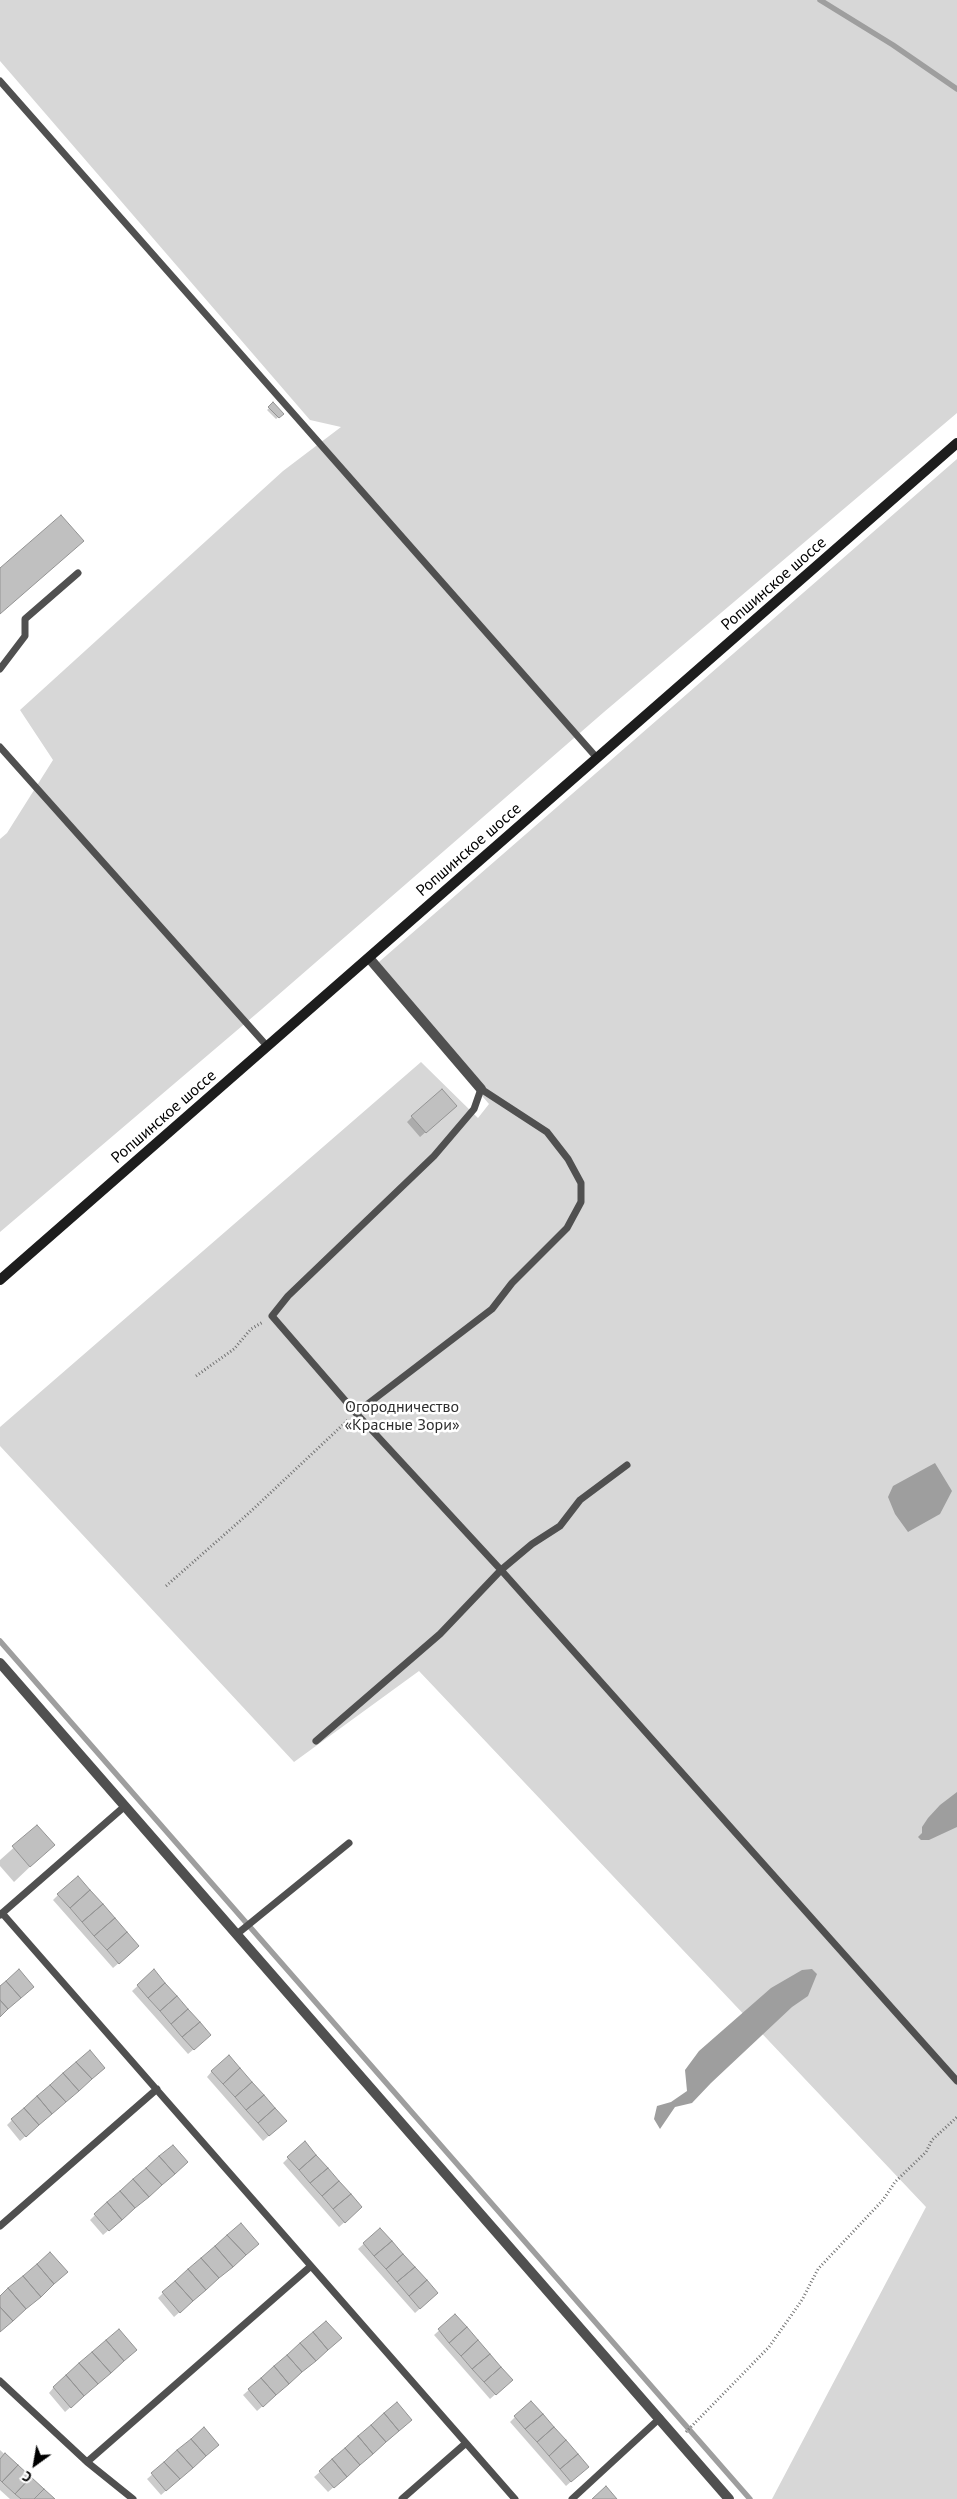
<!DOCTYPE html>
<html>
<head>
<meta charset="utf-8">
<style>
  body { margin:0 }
  #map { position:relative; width:957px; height:2499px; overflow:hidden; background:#fff; font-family:"PT Sans",sans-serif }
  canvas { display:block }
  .north { position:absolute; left:10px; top:2439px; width:50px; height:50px; -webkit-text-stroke:4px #fff; paint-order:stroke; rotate:212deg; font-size:14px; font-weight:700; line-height:20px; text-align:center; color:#000 }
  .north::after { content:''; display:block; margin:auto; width:18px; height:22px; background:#000; clip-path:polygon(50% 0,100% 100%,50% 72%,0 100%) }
</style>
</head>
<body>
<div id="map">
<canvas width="957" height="2499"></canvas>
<div class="north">С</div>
</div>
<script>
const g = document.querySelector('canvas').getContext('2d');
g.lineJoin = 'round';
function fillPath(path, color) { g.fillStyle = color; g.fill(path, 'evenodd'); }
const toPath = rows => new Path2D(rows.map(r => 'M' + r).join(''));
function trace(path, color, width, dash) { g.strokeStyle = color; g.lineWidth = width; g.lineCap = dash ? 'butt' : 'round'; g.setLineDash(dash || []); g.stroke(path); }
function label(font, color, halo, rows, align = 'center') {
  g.font = font + ' "PT Sans",sans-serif'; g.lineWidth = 5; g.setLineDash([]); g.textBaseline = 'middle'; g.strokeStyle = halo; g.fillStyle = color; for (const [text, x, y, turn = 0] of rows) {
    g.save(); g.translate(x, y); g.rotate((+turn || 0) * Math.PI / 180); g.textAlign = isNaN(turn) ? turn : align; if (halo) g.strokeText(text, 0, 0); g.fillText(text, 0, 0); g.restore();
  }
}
fillPath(toPath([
  [0,0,957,0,957,413,604,712,262,1009,0,1232,0,839,7,833,53,760,20,710,283,471,341,427,310,420,0,61],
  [957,459,957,2499,772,2499,926,2207,419,1671,294,1762,0,1446,0,1427,421,1062,478,1118,489,1104,372,968]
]), '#d7d7d7');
fillPath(toPath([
  [935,1463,952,1491,940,1514,908,1532,895,1514,888,1497,893,1486],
  [957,1792,957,1827,929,1840,921,1840,918,1837,922,1833,922,1827,928,1818,940,1805],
  [812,1969,817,1974,808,1996,792,2007,711,2083,692,2103,675,2107,660,2129,654,2119,657,2106,671,2102,687,2091,685,2070,699,2051,771,1988,802,1970]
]), '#9e9e9e');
fillPath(toPath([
  [273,404,282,414,276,419,267,410],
  [450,1111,420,1137,407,1122,412,1117],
  [37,1827,53,1845,14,1882,0,1866,0,1860],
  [58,1895,133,1951,113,1968,53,1900],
  [154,1971,205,2040,188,2054,132,1991],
  [212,2071,280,2126,263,2141,207,2077],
  [98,2073,20,2141,7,2125,12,2120],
  [288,2158,356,2212,339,2227,283,2163],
  [181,2167,103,2235,90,2220,95,2215],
  [380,2229,431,2299,415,2313,358,2249],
  [252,2249,174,2317,158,2298,163,2293],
  [455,2316,506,2385,490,2399,434,2335],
  [326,2322,335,2343,257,2411,243,2395],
  [130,2355,65,2412,49,2393,54,2387],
  [397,2404,406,2425,328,2492,314,2477],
  [515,2417,582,2472,566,2486,510,2422],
  [204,2429,212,2450,161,2495,147,2479],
  [0,2450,53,2499,10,2499,0,2490]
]), '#0003');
trace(toPath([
  [820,0,893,45,957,89],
  [0,1641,750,2499]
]), '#9e9e9e', 5.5);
const building = toPath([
  [273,402,284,414,279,418,268,407,273,402],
  [61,515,84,541,0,614,0,568,61,515],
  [442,1089,457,1106,426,1133,411,1116,442,1089],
  [37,1825,55,1845,30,1867,12,1846,37,1825],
  [78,1876,90,1890,70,1908,57,1894,78,1876],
  [90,1890,103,1904,82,1922,70,1908,90,1890],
  [103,1904,115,1918,94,1936,82,1922,103,1904],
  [115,1918,127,1932,107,1950,94,1936,115,1918],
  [127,1932,139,1946,119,1964,107,1950,127,1932],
  [19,1969,34,1987,21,1998,6,1981,19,1969],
  [154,1969,165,1983,148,1998,137,1985,154,1969],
  [6,1981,21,1998,8,2009,0,2000,0,1986,6,1981],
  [165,1983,177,1996,160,2011,148,1998,165,1983],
  [177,1996,188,2009,171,2024,160,2011,177,1996],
  [0,2000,8,2009,0,2017,0,2000],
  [188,2009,200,2022,182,2037,171,2024,188,2009],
  [200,2022,211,2035,194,2050,182,2037,200,2022],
  [90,2050,105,2068,92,2079,76,2062,90,2050],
  [229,2055,240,2068,223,2084,211,2071,229,2055],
  [76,2062,92,2079,79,2091,63,2073,76,2062],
  [240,2068,252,2082,235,2097,223,2084,240,2068],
  [63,2073,79,2091,66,2102,50,2085,63,2073],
  [252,2082,264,2095,246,2110,235,2097,252,2082],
  [50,2085,66,2102,52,2114,37,2096,50,2085],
  [264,2095,275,2108,258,2123,246,2110,264,2095],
  [37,2096,52,2114,39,2125,24,2108,37,2096],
  [24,2108,39,2125,26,2137,11,2119,24,2108],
  [275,2108,287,2121,269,2136,258,2123,275,2108],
  [305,2141,316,2155,299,2170,287,2157,305,2141],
  [173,2145,188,2162,175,2174,159,2156,173,2145],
  [316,2155,328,2168,310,2183,299,2170,316,2155],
  [159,2156,175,2174,162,2185,146,2168,159,2156],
  [146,2168,162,2185,149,2197,133,2179,146,2168],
  [328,2168,339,2181,322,2196,310,2183,328,2168],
  [133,2179,149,2197,135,2208,120,2191,133,2179],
  [339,2181,351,2194,333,2209,322,2196,339,2181],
  [120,2191,135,2208,122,2220,107,2202,120,2191],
  [351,2194,362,2207,345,2223,333,2209,351,2194],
  [107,2202,122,2220,109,2231,94,2214,107,2202],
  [241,2223,259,2244,246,2255,227,2235,241,2223],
  [380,2228,392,2241,374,2256,363,2243,380,2228],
  [227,2235,246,2255,233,2267,215,2246,227,2235],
  [392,2241,403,2254,386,2269,374,2256,392,2241],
  [215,2246,233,2267,219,2278,201,2258,215,2246],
  [50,2252,68,2272,54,2284,37,2264,50,2252],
  [403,2254,415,2267,397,2282,386,2269,403,2254],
  [201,2258,219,2278,206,2290,188,2269,201,2258],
  [37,2264,54,2284,41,2297,23,2276,37,2264],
  [415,2267,427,2280,409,2296,397,2282,415,2267],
  [188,2269,206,2290,193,2301,175,2281,188,2269],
  [23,2276,41,2297,26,2309,8,2288,23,2276],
  [427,2280,438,2293,420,2309,409,2296,427,2280],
  [175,2281,193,2301,180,2313,162,2292,175,2281],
  [8,2288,26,2309,13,2321,0,2307,0,2296,8,2288],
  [0,2307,13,2321,0,2332,0,2307],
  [455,2314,467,2327,449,2343,438,2329,455,2314],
  [326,2321,342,2338,328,2350,313,2332,326,2321],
  [467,2327,478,2340,461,2356,449,2343,467,2327],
  [119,2329,137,2350,124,2361,106,2340,119,2329],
  [313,2332,328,2350,316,2361,300,2343,313,2332],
  [106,2340,124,2361,111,2373,92,2352,106,2340],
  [478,2340,490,2354,472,2369,461,2356,478,2340],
  [300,2343,316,2361,302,2372,287,2355,300,2343],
  [92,2352,111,2373,98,2384,79,2363,92,2352],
  [490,2354,501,2367,484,2382,472,2369,490,2354],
  [287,2355,302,2372,289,2384,274,2366,287,2355],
  [79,2363,98,2384,84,2396,66,2375,79,2363],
  [274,2366,289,2384,276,2395,261,2378,274,2366],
  [501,2367,513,2380,496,2395,484,2382,501,2367],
  [66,2375,84,2396,71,2408,53,2387,66,2375],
  [261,2378,276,2395,263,2407,248,2389,261,2378],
  [531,2401,543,2414,525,2429,514,2416,531,2401],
  [397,2402,412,2420,399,2431,384,2413,397,2402],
  [384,2413,399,2431,386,2442,371,2425,384,2413],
  [543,2414,554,2427,537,2442,525,2429,543,2414],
  [371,2425,386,2442,373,2454,358,2436,371,2425],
  [204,2427,219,2445,206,2456,191,2439,204,2427],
  [554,2427,566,2440,549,2456,537,2442,554,2427],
  [358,2436,373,2454,360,2465,345,2448,358,2436],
  [191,2439,206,2456,193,2468,177,2450,191,2439],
  [566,2440,578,2454,560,2469,549,2456,566,2440],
  [345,2448,360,2465,347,2477,332,2459,345,2448],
  [177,2450,193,2468,180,2479,164,2462,177,2450],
  [5,2453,18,2465,2,2482,0,2480,0,2459,5,2453],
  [578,2454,589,2467,571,2482,560,2469,578,2454],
  [332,2459,347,2477,334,2488,319,2471,332,2459],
  [164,2462,180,2479,166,2491,151,2473,164,2462],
  [18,2465,31,2477,15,2494,2,2482,18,2465],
  [31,2477,44,2489,34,2499,21,2499,15,2494,31,2477],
  [606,2486,617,2499,592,2499,606,2486],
  [44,2489,55,2499,34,2499,44,2489]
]);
fillPath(building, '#c0c0c0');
trace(building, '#949494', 1);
trace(toPath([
  [196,1376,234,1349,251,1329,263,1322],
  [166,1586,249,1513,348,1420],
  [686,2432,769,2347,802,2300,818,2269,883,2200,895,2182,926,2152,932,2140,957,2117]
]), '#727272', 3, [1, 2.5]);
trace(toPath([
  [0,81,597,758],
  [0,669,25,636,25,619,78,573],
  [0,747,267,1046],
  [356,1413,492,1309,512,1283,567,1228,581,1202,581,1183,568,1159,547,1132,481,1089,474,1109,434,1156,288,1296,272,1316,356,1413,501,1570,957,2081],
  [316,1741,440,1634,501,1570,532,1544,560,1526,580,1500,627,1465],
  [2,1913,515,2499],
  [0,1915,125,1806],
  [237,1934,349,1843],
  [0,2226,157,2089],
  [0,2381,87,2462,133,2499],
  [87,2462,311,2266],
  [402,2499,466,2443],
  [572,2499,660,2418]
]), '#505050', 7);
trace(toPath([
  [369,958,481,1089],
  [0,1663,729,2499]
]), '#505050', 10);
trace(toPath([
  [0,1280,957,443]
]), '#1d1d1d', 10);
label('16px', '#000', '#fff', [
  ["Ропшинское шоссе",774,584,-41],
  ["Ропшинское шоссе",469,850,-41],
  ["Ропшинское шоссе",164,1117,-41]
]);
label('16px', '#2e2e2e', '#fff', [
  ["Огородничество",402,1407],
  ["«Красные Зори»",402,1425]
]);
</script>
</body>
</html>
